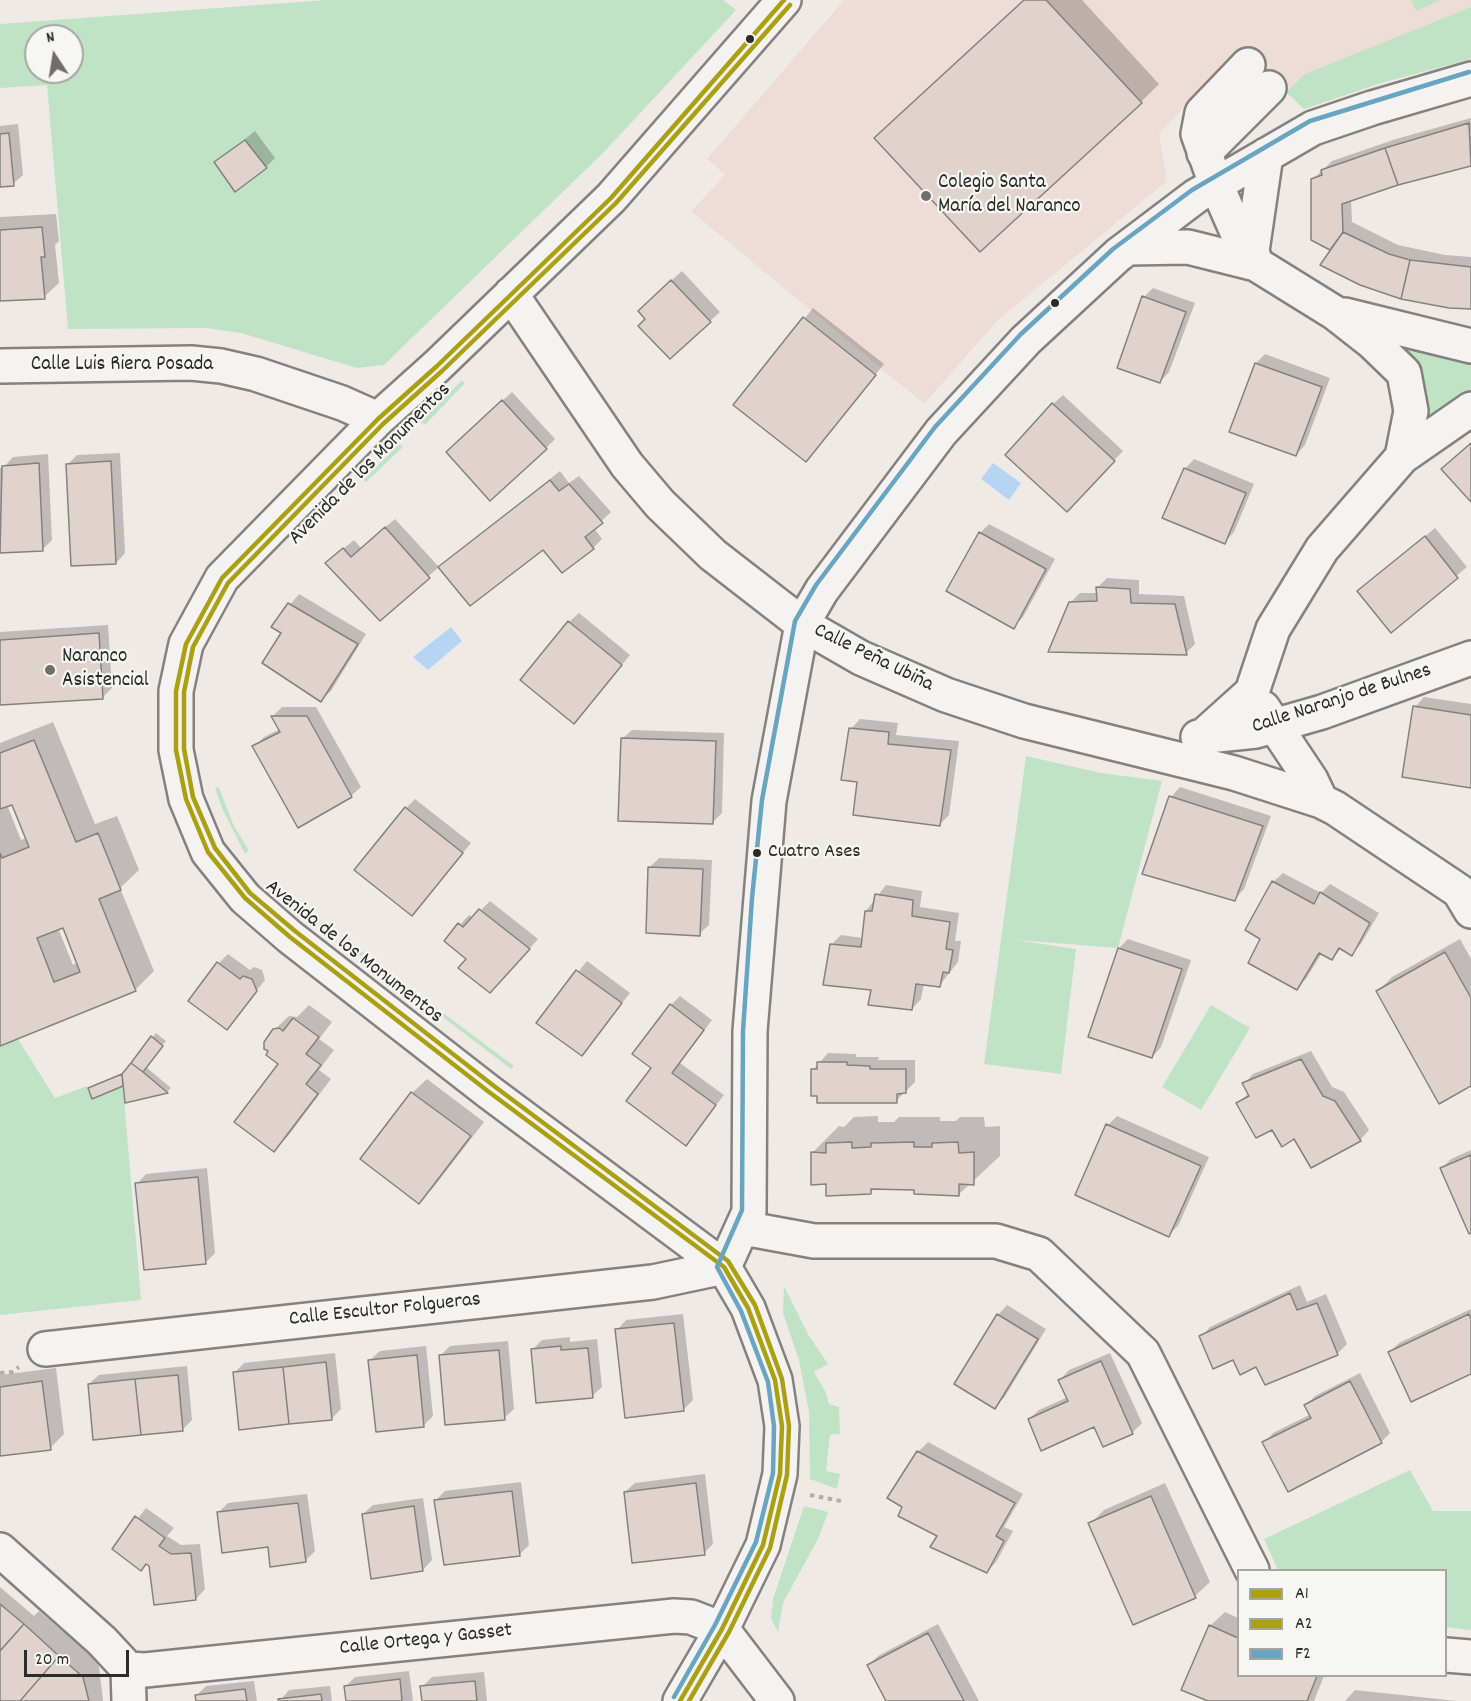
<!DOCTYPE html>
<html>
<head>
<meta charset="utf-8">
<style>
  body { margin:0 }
  #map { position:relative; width:1471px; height:1701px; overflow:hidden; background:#f0eae6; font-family:Dekko,sans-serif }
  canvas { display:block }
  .legend { position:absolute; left:1237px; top:1569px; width:210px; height:108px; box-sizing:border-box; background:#f6f6f2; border:2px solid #a5a5a2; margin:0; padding:8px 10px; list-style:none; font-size:18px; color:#2b2b2b }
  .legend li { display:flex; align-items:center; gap:12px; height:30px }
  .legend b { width:30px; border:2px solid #a5a5a2 }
  .north { position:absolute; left:24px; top:24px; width:60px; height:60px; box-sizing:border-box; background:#f6f6f2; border:2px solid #a5a5a2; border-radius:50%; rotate:348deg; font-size:16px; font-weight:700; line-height:24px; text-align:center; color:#2b2b2b }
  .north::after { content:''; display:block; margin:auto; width:21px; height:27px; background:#706e6c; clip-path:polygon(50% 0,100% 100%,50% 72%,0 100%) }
  .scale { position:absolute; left:24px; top:1650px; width:105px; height:27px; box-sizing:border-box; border:3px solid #2b2b2b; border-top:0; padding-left:8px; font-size:18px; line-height:21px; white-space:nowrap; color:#2b2b2b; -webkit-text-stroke:4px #f6f6f2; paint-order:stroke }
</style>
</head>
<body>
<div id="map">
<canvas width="1471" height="1701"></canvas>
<ul class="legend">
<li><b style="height:8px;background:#aaa011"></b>A1</li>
<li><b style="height:8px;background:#aaa011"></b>A2</li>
<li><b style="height:8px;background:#69a5c0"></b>F2</li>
</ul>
<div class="north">N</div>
<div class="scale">20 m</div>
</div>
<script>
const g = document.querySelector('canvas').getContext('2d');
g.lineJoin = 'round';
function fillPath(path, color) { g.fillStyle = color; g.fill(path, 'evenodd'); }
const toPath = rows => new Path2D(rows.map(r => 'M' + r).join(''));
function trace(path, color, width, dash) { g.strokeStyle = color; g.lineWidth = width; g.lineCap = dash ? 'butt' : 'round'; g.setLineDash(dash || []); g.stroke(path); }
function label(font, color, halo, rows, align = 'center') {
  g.font = font + ' Dekko,sans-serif'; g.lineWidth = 4.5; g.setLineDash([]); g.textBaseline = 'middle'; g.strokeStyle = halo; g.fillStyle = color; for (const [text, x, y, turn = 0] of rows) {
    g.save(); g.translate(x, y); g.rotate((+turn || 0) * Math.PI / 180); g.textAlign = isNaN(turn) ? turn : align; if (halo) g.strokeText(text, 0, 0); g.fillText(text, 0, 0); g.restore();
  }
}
fillPath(toPath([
  [844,0,1471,0,1471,59,1381,83,1304,109,1242,50,1159,133,1167,181,998,320,924,404,691,211,725,175,707,159]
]), '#edddd6');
fillPath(toPath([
  [326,0,723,0,736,10,604,152,384,365,357,368,241,333,206,328,68,329,47,85,0,88,0,24],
  [36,36,72,36,72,72,36,72],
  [1411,0,1441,0,1416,11],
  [1471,7,1471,59,1381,83,1304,109,1286,92,1305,74],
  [1395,344,1428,354,1471,362,1471,389,1424,422],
  [462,380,465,383,425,425,421,422],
  [399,444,403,447,366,482,363,480],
  [1026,756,1101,773,1162,781,1118,948,1016,940,1076,949,1061,1074,984,1064],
  [219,787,233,824,249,851,245,854,222,808,215,788],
  [353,945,393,975,390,978,351,948],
  [1211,1005,1250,1028,1201,1110,1162,1087],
  [434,1006,514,1066,511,1069,432,1009],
  [18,1039,55,1098,87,1086,92,1099,123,1086,141,1300,0,1315,0,1046],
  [784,1286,809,1336,828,1364,814,1372,826,1393,829,1404,839,1407,840,1434,830,1435,826,1471,840,1474,837,1489,810,1479,809,1412,799,1360,783,1313],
  [1410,1470,1433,1511,1471,1511,1471,1630,1446,1627,1446,1570,1278,1570,1264,1539],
  [804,1506,828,1512,819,1537,783,1603,778,1632,771,1618,773,1599]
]), '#c0e3c6');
fillPath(toPath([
  [993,463,1021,483,1009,500,981,479],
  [451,627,462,641,428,670,413,657]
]), '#b6d5f3');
fillPath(toPath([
  [1025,0,1082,0,1159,84,1141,102],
  [1471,118,1471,163,1351,199,1352,222,1398,245,1445,255,1471,257,1471,307,1312,239,1312,180,1332,161,1396,139],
  [18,124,23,175,13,184,0,185,0,126],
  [255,131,275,158,266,167,216,162],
  [56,214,59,241,55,245,59,283,44,297,0,300,0,217],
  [682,271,720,312,670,357,647,319,649,301],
  [1153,288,1195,303,1169,372,1160,382,1144,297],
  [813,308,884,364,806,460,735,405],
  [1265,354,1330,378,1305,445,1296,455,1256,363],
  [512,392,555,439,546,448,457,442],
  [1063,395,1123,451,1076,500,1053,404],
  [120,453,125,553,116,563,68,464,77,455],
  [48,454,52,540,43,549,0,552,0,468,3,468,13,457],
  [1194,459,1254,484,1234,532,1225,542,1185,469],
  [560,471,569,483,579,476,611,512,594,528,602,539,593,548,543,548,440,567],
  [395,519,439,567,380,619,337,554,354,540,361,548],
  [989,524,1055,559,1023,617,1013,627,980,533],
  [1435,528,1467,567,1391,630,1359,591],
  [1107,578,1139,580,1139,594,1184,596,1195,644,1186,653,1070,603,1080,593,1098,593,1098,587],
  [299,594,366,634,331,691,321,700,283,632,273,626],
  [579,613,630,655,583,712,569,622],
  [108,625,112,688,102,698,0,704,0,632],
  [1424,697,1471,704,1471,786,1415,707],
  [282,707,316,707,361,787,351,796,254,747,264,737,280,729,273,716],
  [860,719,898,723,896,735,959,741,949,815,940,824,859,780,851,729],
  [53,722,95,824,117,816,139,870,120,888,154,971,135,990,0,1044,0,743],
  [13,803,27,838,21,840,7,805],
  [64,926,78,962,73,965,58,928],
  [632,730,724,733,722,813,712,823,622,739],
  [1180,787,1271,816,1244,889,1235,899,1171,797],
  [415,799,471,843,412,914,406,808],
  [659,858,712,860,709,925,699,934,650,867],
  [1283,873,1321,893,1330,884,1379,913,1361,944,1352,954,1342,948,1332,958,1322,953,1306,979,1296,988,1262,938,1273,882],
  [886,885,922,891,920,907,959,913,955,941,961,941,958,962,939,986,924,983,921,999,912,1009,873,989,831,945,841,935,863,938,866,911],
  [490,901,538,939,500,982,446,940,469,915,473,918],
  [1128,939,1191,960,1161,1047,1152,1057,1119,948],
  [1460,939,1471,959,1471,1084,1378,991,1392,977],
  [228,954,250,970,254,967,262,970,265,980,227,1028,219,963],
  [587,961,630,993,581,1054,538,1023],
  [680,996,712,1020,680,1063,724,1095,686,1144,653,1067,671,1005],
  [309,1005,332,1022,319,1039,334,1050,319,1070,331,1079,288,1136,274,1150,280,1064,274,1030,289,1016,297,1017],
  [156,1033,166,1041,146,1067,171,1088,167,1092,126,1101,125,1084,93,1097,90,1089,127,1071],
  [1311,1051,1332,1087,1344,1092,1369,1130,1360,1140,1295,1137,1237,1104,1249,1093,1244,1084,1253,1074],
  [828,1053,856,1054,856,1057,879,1057,878,1060,915,1060,915,1082,896,1101,813,1070],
  [427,1079,484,1122,433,1188,419,1202,362,1159,412,1093],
  [878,1116,878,1122,894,1122,899,1117,940,1117,940,1121,956,1121,960,1117,984,1117,985,1127,1000,1126,1000,1156,958,1195,915,1188,875,1188,870,1192,827,1183,812,1153,839,1126,844,1127,854,1117],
  [1117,1116,1209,1157,1178,1226,1168,1235,1108,1125],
  [1471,1150,1471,1232,1442,1168,1451,1159],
  [207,1168,215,1253,206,1262,137,1184,146,1174],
  [1300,1285,1307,1302,1326,1294,1347,1344,1337,1354,1257,1365,1233,1358,1201,1337,1210,1327],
  [1007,1305,1046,1329,1004,1398,994,1407,998,1315],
  [1471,1309,1471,1373,1390,1352,1399,1343],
  [683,1314,693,1400,683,1410,617,1330,626,1320],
  [570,1337,570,1342,597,1339,602,1387,592,1396,532,1350,542,1340],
  [508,1341,514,1409,504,1418,441,1355,450,1346],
  [426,1346,433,1416,424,1425,370,1360,380,1351],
  [335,1353,341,1409,331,1419,235,1372,244,1363],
  [1110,1353,1142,1423,1132,1433,1095,1425,1029,1419,1039,1410,1068,1397,1060,1380,1069,1370],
  [187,1366,192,1420,183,1429,89,1384,99,1375],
  [56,1368,64,1434,50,1448,0,1455,0,1375],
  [1360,1373,1390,1433,1381,1442,1264,1443,1273,1433,1311,1414,1306,1405,1315,1396],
  [928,1442,1023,1494,1004,1527,1013,1531,996,1562,987,1572,918,1452],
  [705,1474,713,1544,704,1553,625,1492,635,1483],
  [521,1482,529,1545,519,1555,436,1500,445,1491],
  [1165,1483,1210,1582,1195,1596,1090,1524,1104,1510],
  [307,1494,315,1551,305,1561,219,1512,228,1503],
  [423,1498,432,1560,423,1570,363,1514,373,1505],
  [146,1508,174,1528,167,1536,181,1545,200,1544,205,1589,196,1599,147,1563,141,1569,114,1549],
  [0,1587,34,1616,39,1611,94,1659,99,1667,103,1701,0,1701],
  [1225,1612,1238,1618,1238,1676,1324,1676,1314,1701,1212,1701,1210,1626],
  [938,1624,979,1701,888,1701,869,1665,878,1656],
  [409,1671,413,1701,347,1701,346,1686,355,1677],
  [484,1672,487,1701,423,1701,422,1687,432,1677],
  [254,1681,257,1701,197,1701,197,1695,206,1686],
  [330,1686,332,1701,280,1701,289,1690],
  [1355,1690,1457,1701,1345,1701]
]), '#0003');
const building = toPath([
  [1024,0,1046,0,1142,103,980,252,874,138,1024,0],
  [1469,123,1471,166,1398,185,1385,148,1469,123],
  [9,133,14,186,0,187,0,134,9,133],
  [245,140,267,168,235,192,214,162,245,140],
  [1385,148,1398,185,1342,204,1343,232,1330,250,1311,240,1311,179,1322,175,1321,170,1385,148],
  [42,227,45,257,41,257,45,299,0,301,0,230,42,227],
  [1343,232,1389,254,1410,260,1401,299,1360,285,1320,265,1343,232],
  [1410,260,1471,267,1471,309,1449,308,1401,299,1410,260],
  [671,280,711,322,670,359,638,326,645,319,638,311,671,280],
  [1142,296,1186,312,1160,383,1117,368,1142,296],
  [803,317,876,375,806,462,733,405,803,317],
  [1255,363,1322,387,1296,456,1229,432,1255,363],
  [502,400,547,449,490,501,446,452,502,400],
  [1052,403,1115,461,1067,512,1005,455,1052,403],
  [1471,443,1471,502,1441,469,1471,443],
  [111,461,116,564,71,566,66,464,111,461],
  [39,463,43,551,0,553,2,466,39,463],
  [1184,468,1246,493,1225,544,1162,518,1184,468],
  [550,480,559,491,569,484,603,523,585,537,594,549,562,573,543,550,470,606,438,567,550,480],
  [385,527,430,578,380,621,325,563,343,548,351,557,385,527],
  [979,532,1046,569,1014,629,946,591,979,532],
  [1425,536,1458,578,1391,633,1357,591,1425,536],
  [1096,587,1130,589,1131,603,1175,604,1187,655,1048,652,1069,602,1097,601,1096,587],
  [288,603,358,644,321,702,262,663,281,633,271,627,288,603],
  [568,621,622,665,574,724,520,680,568,621],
  [99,633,103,699,0,705,0,640,99,633],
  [1413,706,1471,715,1471,788,1402,777,1413,706],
  [271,716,307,716,352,797,298,828,252,746,280,732,271,716],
  [849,728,889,732,888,744,951,750,940,826,853,815,857,782,841,780,849,728],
  [621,738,716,741,713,824,618,821,621,738],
  [34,740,76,842,98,833,121,890,99,899,136,991,0,1046,0,853,2,858,29,847,12,805,0,809,0,753,34,740],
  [63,928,80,972,54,982,37,938,63,928],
  [1169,796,1263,826,1235,901,1142,874,1169,796],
  [405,807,463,853,412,916,354,870,405,807],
  [648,867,703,869,700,936,646,933,648,867],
  [1272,881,1314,904,1320,892,1370,923,1352,956,1339,948,1332,960,1319,953,1297,990,1248,963,1260,939,1245,930,1272,881],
  [875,894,913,900,912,916,950,922,946,949,953,950,949,973,943,972,940,987,916,984,912,1010,868,1005,871,990,823,985,830,944,861,947,865,911,872,911,875,894],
  [479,909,530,949,490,993,458,968,466,959,444,941,458,923,463,927,479,909],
  [1118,948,1182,969,1152,1058,1088,1037,1118,948],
  [1445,952,1471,998,1471,1086,1439,1104,1376,991,1445,952],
  [217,962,240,979,243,976,252,979,257,991,227,1030,188,1001,217,962],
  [576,970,622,1003,582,1056,536,1023,576,970],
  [670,1004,704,1030,672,1073,716,1105,686,1146,626,1101,651,1068,632,1054,670,1004],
  [293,1018,319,1037,306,1054,321,1065,306,1084,318,1094,274,1152,234,1122,278,1064,266,1055,268,1051,264,1049,264,1042,273,1029,279,1028,283,1031,293,1018],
  [151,1036,163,1046,143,1072,131,1063,151,1036],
  [1301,1059,1323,1096,1335,1101,1361,1141,1311,1168,1294,1139,1282,1147,1272,1130,1256,1138,1236,1103,1249,1096,1242,1083,1301,1059],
  [817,1062,847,1062,847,1065,870,1066,870,1069,906,1069,906,1093,897,1094,897,1103,817,1103,817,1096,811,1096,811,1069,817,1069,817,1062],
  [131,1063,143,1072,168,1093,125,1103,122,1074,131,1063],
  [122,1074,123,1086,92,1099,88,1088,122,1074],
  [411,1092,471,1136,419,1204,360,1159,411,1092],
  [1106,1124,1201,1166,1169,1237,1075,1195,1106,1124],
  [852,1142,852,1148,871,1147,871,1143,914,1142,914,1147,932,1147,932,1143,958,1142,959,1153,974,1152,974,1185,959,1184,959,1196,914,1194,914,1190,871,1189,871,1194,826,1196,826,1184,811,1185,811,1152,826,1153,826,1143,852,1142],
  [1471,1155,1471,1233,1469,1234,1440,1168,1471,1155],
  [198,1177,206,1264,144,1270,135,1183,198,1177],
  [1290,1293,1297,1310,1317,1303,1338,1355,1265,1385,1256,1367,1240,1375,1233,1360,1213,1369,1199,1336,1290,1293],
  [997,1314,1038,1339,995,1409,954,1384,997,1314],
  [1469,1314,1471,1319,1471,1374,1411,1402,1388,1352,1469,1314],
  [674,1323,684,1411,625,1418,615,1329,674,1323],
  [561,1346,561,1350,588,1348,593,1398,536,1403,531,1349,561,1346],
  [499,1350,505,1420,445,1425,439,1355,499,1350],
  [417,1355,424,1427,376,1432,368,1360,417,1355],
  [1101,1361,1133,1434,1103,1447,1094,1427,1041,1451,1028,1419,1068,1401,1058,1380,1101,1361],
  [326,1362,332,1420,289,1424,283,1367,326,1362],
  [283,1367,289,1424,239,1430,233,1372,283,1367],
  [178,1375,183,1431,141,1435,135,1379,178,1375],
  [135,1379,141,1435,93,1440,88,1384,135,1379],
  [42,1381,51,1450,0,1456,0,1387,42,1381],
  [1350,1381,1382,1443,1288,1492,1262,1442,1311,1418,1304,1405,1350,1381],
  [917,1451,1015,1503,996,1536,1004,1541,987,1573,930,1547,937,1536,898,1516,902,1507,887,1498,917,1451],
  [696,1483,705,1555,632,1563,624,1492,696,1483],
  [512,1491,520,1556,444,1565,434,1500,512,1491],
  [1151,1496,1196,1598,1133,1625,1088,1523,1151,1496],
  [298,1503,306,1562,270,1567,268,1547,222,1553,217,1512,298,1503],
  [414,1506,423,1571,371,1579,362,1514,414,1506],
  [135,1516,165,1538,159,1546,171,1554,191,1553,196,1600,154,1605,149,1566,146,1564,141,1571,112,1549,135,1516],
  [0,1604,24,1624,0,1651,0,1604],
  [24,1624,59,1656,20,1701,0,1701,0,1651,24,1624],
  [1209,1625,1238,1638,1238,1676,1317,1676,1307,1701,1208,1701,1181,1690,1209,1625],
  [928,1633,964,1701,886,1701,867,1665,928,1633],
  [59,1656,83,1677,89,1701,20,1701,59,1656],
  [400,1679,402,1701,346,1701,344,1686,400,1679],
  [475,1681,477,1701,422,1701,420,1686,475,1681],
  [245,1689,247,1701,196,1701,195,1695,245,1689],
  [321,1694,322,1701,278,1701,278,1699,321,1694]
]);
fillPath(building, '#e0d3cd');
trace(building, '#84817f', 1.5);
const minor = toPath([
  [1248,65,1202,113,1198,134,1216,184,1240,239,1252,251],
  [1204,153,1269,88],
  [1128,248,1188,247,1256,264,1335,313,1372,342,1404,373,1411,411,1402,457],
  [1256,264,1252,251,1266,155],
  [511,294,627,465,660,504,713,555,802,624,861,658,946,695,1024,721,1234,773,1321,801,1335,808,1459,891,1471,911],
  [1345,315,1471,346],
  [0,366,191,363,221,366,256,374,342,403,378,419],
  [1263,708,1311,780,1321,801],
  [1198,737,1256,731,1322,712,1471,658],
  [1202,737,1252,692,1273,629,1322,549,1402,457,1471,409],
  [743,1228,814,1241,996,1241,1039,1254,1143,1353,1252,1570],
  [724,1267,749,1212,750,1031,769,801,802,624,822,590,941,432,1026,340,1118,255,1196,196,1313,128,1372,108,1471,79],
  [45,1349,653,1282,724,1267],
  [0,1550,102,1641,128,1669,129,1701],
  [722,1629,777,1701],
  [1446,1655,1471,1657],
  [128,1669,145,1670,674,1616,691,1617,722,1629],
  [680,1701,722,1629,763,1545,780,1474,782,1426,775,1380,748,1308,724,1267,489,1092,290,937,245,898,208,852,186,799,176,750,176,691,186,644,222,578,378,419,437,366,611,198,784,0]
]);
trace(minor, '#84817f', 38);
trace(toPath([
  [0,1373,12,1372,19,1367],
  [810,1495,841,1501]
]), '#afaead', 4, [4.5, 4.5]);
trace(minor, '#f4f3f1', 33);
trace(toPath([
  [680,1701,722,1629,763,1545,780,1474,782,1426,775,1380,748,1308,724,1267,489,1092,290,937,245,898,208,852,186,799,176,750,176,691,186,644,222,578,378,419,437,366,611,198,784,0]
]), '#aaa011', 4.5);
trace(toPath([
  [689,1701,729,1632,770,1548,787,1475,789,1426,782,1379,755,1305,728,1261,494,1086,295,931,250,893,215,848,193,797,184,749,184,692,193,647,228,583,383,424,442,371,616,203,790,5]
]), '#aaa011', 4.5);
trace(toPath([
  [674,1697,715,1625,756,1542,773,1473,774,1426,768,1382,741,1311,717,1267,742,1210,743,1031,752,898,762,800,795,621,816,585,935,427,1021,334,1113,249,1192,190,1310,121,1469,72]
]), '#69a5c0', 4.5);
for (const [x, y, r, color] of [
  [750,39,5,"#2b2b2b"],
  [926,196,6,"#706e6c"],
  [1055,303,5,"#2b2b2b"],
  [50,670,6,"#706e6c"],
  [757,853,5,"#2b2b2b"]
]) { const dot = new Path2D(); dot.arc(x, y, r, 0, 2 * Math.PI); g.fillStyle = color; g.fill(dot); trace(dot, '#f6f6f2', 2); }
label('20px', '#2b2b2b', '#f6f6f2', [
  ["Cuatro Ases",768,853]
], 'left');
label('21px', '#2b2b2b', '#f6f6f2', [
  ["Colegio Santa",938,184],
  ["María del Naranco",938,208],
  ["Naranco",62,658],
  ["Asistencial",62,682]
], 'left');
label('21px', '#2b2b2b', '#f6f6f2', [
  ["Calle Luis Riera Posada",122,366],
  ["Avenida de los Monumentos",371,465,-45],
  ["Calle Peña Ubiña",873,659,26],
  ["Calle Naranjo de Bulnes",1342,700,-18],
  ["Avenida de los Monumentos",353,953,38],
  ["Calle Escultor Folgueras",385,1311,-6],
  ["Calle Ortega y Gasset",426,1641,-6]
]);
</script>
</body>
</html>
